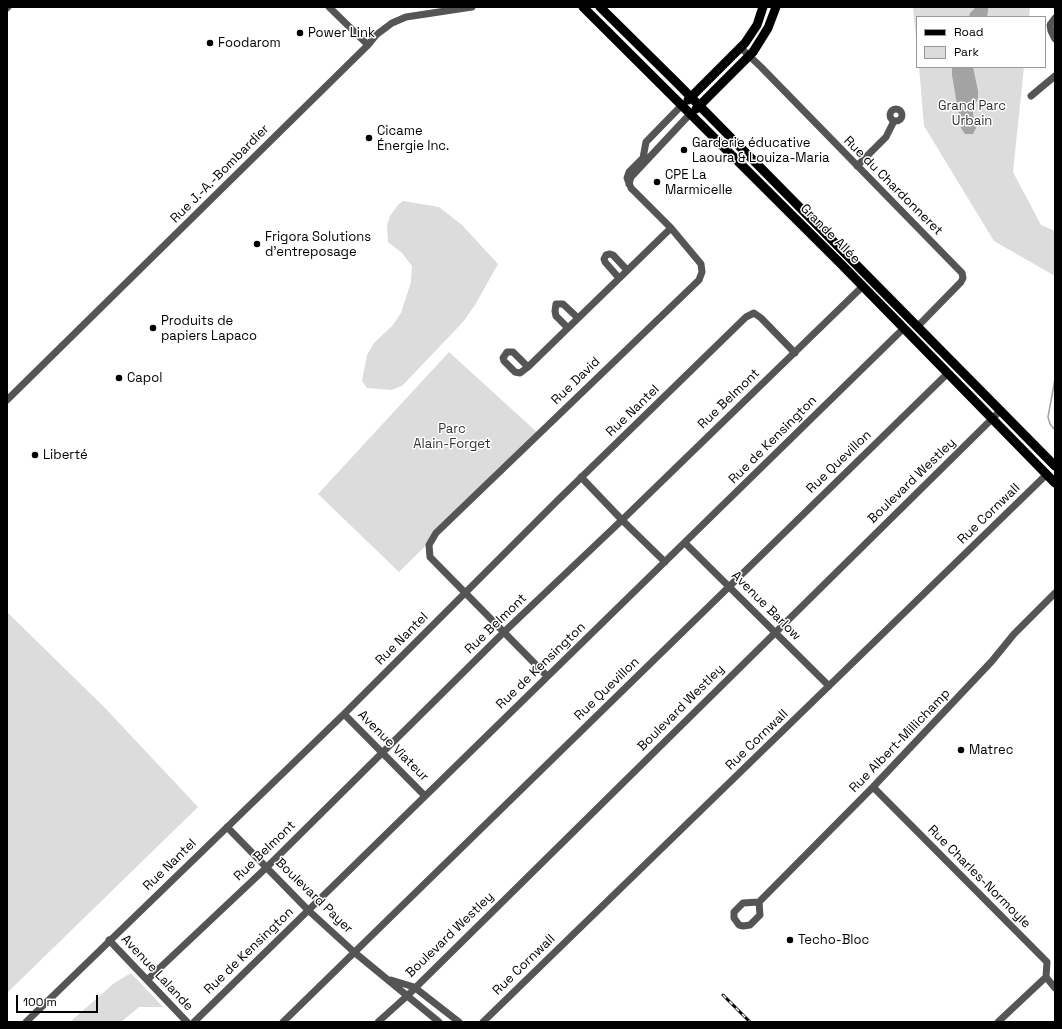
<!DOCTYPE html>
<html>
<head>
<meta charset="utf-8">
<style>
  body { margin:0 }
  #map { position:relative; width:1062px; height:1029px; overflow:hidden; background:#fff; font-family:"Space Grotesk",sans-serif }
  canvas { display:block }
  .frame { position:absolute; inset:0; border:8px solid #000; pointer-events:none }
  .legend { position:absolute; left:916px; top:16px; width:130px; height:52px; box-sizing:border-box; background:#fff; border:1px solid #999; margin:0; padding:5px 7px; list-style:none; font-size:12px; color:#000 }
  .legend li { display:flex; align-items:center; gap:8px; height:20px }
  .legend b { width:20px; border:1px solid #999 }
  .scale { position:absolute; left:16px; top:995px; width:82px; height:18px; box-sizing:border-box; border:2px solid #000; border-top:0; padding-left:5px; font-size:12px; line-height:14px; white-space:nowrap; color:#000; -webkit-text-stroke:3px #fff; paint-order:stroke }
</style>
</head>
<body>
<div id="map">
<canvas width="1062" height="1029"></canvas>
<div class="frame"></div>
<ul class="legend">
<li><b style="height:5px;background:#000"></b>Road</li>
<li><b style="height:11px;background:#dcdcdc"></b>Park</li>
</ul>
<div class="scale">100 m</div>
</div>
<script>
const g = document.querySelector('canvas').getContext('2d');
g.lineJoin = 'round';
function fillPath(path, color) { g.fillStyle = color; g.fill(path, 'evenodd'); }
const toPath = rows => new Path2D(rows.map(r => 'M' + r).join(''));
function trace(path, color, width, dash) { g.strokeStyle = color; g.lineWidth = width; g.lineCap = dash ? 'butt' : 'round'; g.setLineDash(dash || []); g.stroke(path); }
function label(font, color, halo, rows, align = 'center') {
  g.font = font + ' "Space Grotesk",sans-serif'; g.lineWidth = 3; g.setLineDash([]); g.textBaseline = 'middle'; g.strokeStyle = halo; g.fillStyle = color; for (const [text, x, y, turn = 0] of rows) {
    g.save(); g.translate(x, y); g.rotate((+turn || 0) * Math.PI / 180); g.textAlign = isNaN(turn) ? turn : align; if (halo) g.strokeText(text, 0, 0); g.fillText(text, 0, 0); g.restore();
  }
}
fillPath(toPath([
  [913,7,1030,7,1029,17,917,17,917,50],
  [919,67,1024,67,1013,172,1041,225,1055,231,1055,276,994,241,924,126],
  [403,201,439,207,462,225,498,264,475,305,463,322,402,386,391,390,367,388,362,381,367,355,374,343,392,326,401,313,411,282,412,266,402,253,388,242,387,225,390,216,398,205],
  [449,352,539,434,399,572,318,494],
  [7,612,105,708,198,807,7,993],
  [131,973,163,1007,139,1007,121,1022,70,1022,113,984]
]), '#dcdcdc');
fillPath(toPath([
  [976,7,988,7,988,11,987,17,969,17,970,13],
  [952,67,973,67,978,91,978,98,973,110,973,115,976,128,973,134,965,134,961,128,952,75]
]), '#a3a3a3');
trace(toPath([
  [1055,379,1048,417,1050,424,1055,430]
]), '#a3a3a3', 1.5);
trace(toPath([
  [329,7,368,45],
  [7,8,8,7],
  [1055,18,1050,25,1051,31,1055,39],
  [741,48,761,67,962,273,963,278,961,282,918,326],
  [1031,96,1055,76],
  '890 115a6 6 0 1 1 12 0a6 6 0 1 1-12 0Z',
  [857,166,886,137,894,121],
  [629,184,631,177,690,114],
  [619,278,605,262,604,259,606,255,610,254,613,255,627,270],
  [568,328,556,316,555,311,556,304,563,304,578,318],
  [528,367,513,352,507,352,503,358,504,361,515,372,520,373,528,367,568,328,671,228],
  [7,400,368,45,376,35,392,23,406,17,472,7],
  [581,477,622,520,665,562],
  [685,543,829,686],
  [547,676,430,557,429,545,436,533,699,280,702,272,701,264,671,228,631,188,627,178,629,172,643,158,646,142,682,105],
  [344,714,425,796],
  [873,787,1047,962,1046,977,1055,988],
  [227,827,308,910,354,952,439,1022],
  [759,902,760,915,750,925,743,926,739,925,734,918,734,912,743,903,759,902,762,899,873,787,992,661,1014,634,1055,593],
  [109,940,187,1022],
  [147,980,267,867,504,632,622,520,863,286],
  [391,980,414,987,459,1022],
  [26,1022,344,714,558,500,746,317,754,313,761,318,795,353],
  [194,1022,904,328],
  [283,1022,948,373],
  [378,1022,407,996,1001,410],
  [483,1022,1046,475],
  [998,1022,1046,977]
]), '#555', 7);
trace(toPath([
  [583,7,842,265,1055,483],
  [600,7,676,82,1055,466],
  [688,100,745,43,757,25,763,7],
  [696,109,753,52,768,28,776,7]
]), '#000', 9);
const rail = toPath([
  [723,995,750,1022]
]);
trace(rail, '#000', 3);
trace(rail, '#fff', 1.5, [4.5]);
for (const [x, y, r, color] of [
  [300,33,4,"#000"],
  [210,43,4,"#000"],
  [369,138,4,"#000"],
  [684,150,4,"#000"],
  [657,182,4,"#000"],
  [257,244,4,"#000"],
  [153,328,4,"#000"],
  [119,378,4,"#000"],
  [35,455,4,"#000"],
  [961,750,4,"#000"],
  [790,940,4,"#000"]
]) { const dot = new Path2D(); dot.arc(x, y, r, 0, 2 * Math.PI); g.fillStyle = color; g.fill(dot); trace(dot, '#fff', 1.5); }
label('13px', '#000', '#fff', [
  ["Power Link",308,33],
  ["Foodarom",218,43],
  ["Cicame",377,131],
  ["Énergie Inc.",377,146],
  ["Garderie éducative",692,143],
  ["Laoura & Louiza-Maria",692,158],
  ["CPE La",665,175],
  ["Marmicelle",665,190],
  ["Frigora Solutions",265,237],
  ["d'entreposage",265,252],
  ["Produits de",161,321],
  ["papiers Lapaco",161,336],
  ["Capol",127,378],
  ["Liberté",43,455],
  ["Matrec",969,750],
  ["Techo-Bloc",798,940]
], 'left');
label('13px', '#333', '#fff', [
  ["Grand Parc",972,106],
  ["Urbain",972,121],
  ["Parc",452,429],
  ["Alain-Forget",452,444]
]);
label('13px', '#000', '#fff', [
  ["Rue J.-A.-Bombardier",220,174,-45],
  ["Rue du Chardonneret",893,186,45],
  ["Grande Allée",830,234,45],
  ["Rue David",576,381,-44],
  ["Rue Belmont",729,399,-44],
  ["Rue Nantel",633,411,-44],
  ["Rue de Kensington",773,440,-45],
  ["Rue Quevillon",839,462,-44],
  ["Boulevard Westley",912,481,-44],
  ["Rue Cornwall",989,514,-44],
  ["Avenue Barlow",766,606,45],
  ["Rue Belmont",496,624,-44],
  ["Rue Nantel",402,639,-45],
  ["Rue de Kensington",541,666,-44],
  ["Rue Quevillon",607,689,-44],
  ["Boulevard Westley",681,708,-45],
  ["Rue Cornwall",757,740,-44],
  ["Rue Albert-Millichamp",900,741,-46],
  ["Avenue Viateur",393,746,45],
  ["Rue Belmont",265,851,-44],
  ["Rue Nantel",170,865,-44],
  ["Rue Charles-Normoyle",979,877,45],
  ["Boulevard Payer",314,896,44],
  ["Boulevard Westley",450,935,-44],
  ["Rue de Kensington",249,951,-44],
  ["Rue Cornwall",524,965,-44],
  ["Avenue Lalande",157,973,47]
]);
</script>
</body>
</html>
